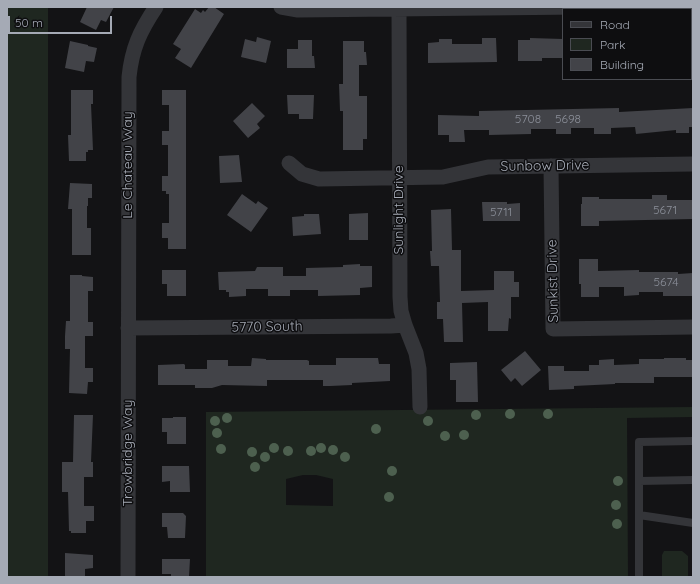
<!DOCTYPE html>
<style>
body{margin:0}
#map{position:relative;width:700px;height:584px;overflow:hidden;background:#131315;font-family:Quicksand,sans-serif}
canvas{display:block}
.frame{position:absolute;inset:0;border:8px solid #a5aab5;pointer-events:none}
.legend{position:absolute;left:562px;top:8px;width:130px;height:72px;box-sizing:border-box;background:#0e0e10;border:1px solid #4a4c52;margin:0;padding:5px 7px;list-style:none;font-size:12px;color:#a5aab5}
.legend li{display:flex;align-items:center;gap:8px;height:20px}
.legend b{width:20px;border:1px solid #4a4c52}
.scale{position:absolute;left:8px;top:16px;width:104px;height:18px;box-sizing:border-box;border:2px solid #a5aab5;border-top:0;padding-left:5px;font-size:12px;line-height:14px;white-space:nowrap;color:#a5aab5;-webkit-text-stroke:3px #0e0e10;paint-order:stroke}
</style>
<div id="map">
<canvas width="700" height="584"></canvas>
<div class="frame"></div>
<ul class="legend">
<li><b style="height:5px;background:#343539"></b>Road</li>
<li><b style="height:11px;background:#1f2720"></b>Park</li>
<li><b style="height:11px;background:#424348"></b>Building</li>
</ul>
<div class="scale">50 m</div>
</div>
<script>
const c = document.querySelector('canvas').getContext('2d');
c.lineJoin = 'round';
function paint(path, color) { c.fillStyle = color; c.fill(path, 'evenodd'); }
function trace(path, color, width, dash) { c.strokeStyle = color; c.lineWidth = width; c.lineCap = dash ? 'butt' : 'round'; c.setLineDash(dash || []); c.stroke(path); }
function write(font, color, halo, rows, align = 'center') {
  c.font = font + ' Quicksand,sans-serif'; c.lineWidth = 3; c.setLineDash([]); c.textBaseline = 'middle'; c.strokeStyle = halo; c.fillStyle = color; for (const [text, x, y, turn = 0] of rows) {
    c.save(); c.translate(x, y); c.rotate((+turn || 0) * Math.PI / 180); c.textAlign = isNaN(turn) ? turn : align; if (halo) c.strokeText(text, 0, 0); c.fillText(text, 0, 0); c.restore();
  }
}
paint(new Path2D(`
 M7,7H48V577H7Z
 M693,407V417L627,418L628,577H206V412ZM303,475H316L333,479V506L286,505V479Z
 M664,551H682L688,556V577H662V555Z`), '#1f2720');
paint(new Path2D(`
 M87,7H114L106,22L101,20L96,30L80,22Z
 M209,7H214L224,14L191,68L175,58L181,49L173,44L195,9L201,13L203,10L205,12Z
 M257,37L271,41L266,63L241,57L245,39L256,42Z
 M482,38H496L497,62L428,63V43L439,42V39H452V44H482Z
 M530,38L563,39V58H542V61H518V40H530Z
 M298,40H312V56H314L315,68H287V49H298Z
 M70,41L88,45V46L97,48L94,62L86,61L84,72L65,68Z
 M343,41H364V52H366L367,65H359V96H367V139H363V150H343V111H340L339,84H343Z
 M71,90H93V104H91L93,150H88V152H86V161H69L68,135H71Z
 M162,90H186V249H168V238H162V223H169V194H166V191H162V176H168V145H162V131H169V105H162Z
 M287,95H314L313,119H299V114H288Z
 M252,103L265,116L257,124L260,128L248,138L233,121Z
 M619,108V112L693,108V127H689V133H676V130L636,134L635,127L611,128V134H594V128H571V134H556V129H531V134L489,135V130H464L465,142H449V135H438V115L479,116V111Z
 M239,155L242,182L220,183L219,156Z
 M70,183L92,184V198H88V206H87V228H91V255H72V209H68Z
 M242,194L256,204L258,201L268,208L251,232L227,215Z
 M652,195H667V200H693V219L599,221V226H581V204H582V197H599V199H652Z
 M482,202H507V204L520,203V221H483Z
 M451,209L452,250H461V291L494,290V271H514V282H519V297H511V319L509,318L508,331H488V302L462,303L463,342H444L443,319H437V302H440L439,266H431L430,251H432L431,210Z
 M368,213V240H349V214Z
 M304,214H319L321,234L293,236L292,217L304,216Z
 M579,259H598V271L639,270V272H678V274L693,273V296H663V292H639V295L624,296V287H599V297H581V284H579Z
 M360,264V266H372V287L360,288V295L318,296V290H290V296H268V289H246V296L229,297V292H226V290H219L218,272L255,271L257,267H283V276H306V268L343,267V265Z
 M162,270H186V296H167V284H162Z
 M70,275H82V276L93,277V291H88V322H93V336H85V368H93V382H88L87,394L69,393L70,349H65V336L66,321H70Z
 M525,351L541,370L522,386L515,378L511,382L501,370Z
 M252,358L266,359V360H307L309,361V365H336V358H378L379,364H390V381L352,383V385L330,386H323V380H267V386L222,385L212,388H195V385H158V365L184,364L185,365V369H207V360H228V366H251Z
 M664,358H686V360H692V377H654V383H615V384L574,386V389L549,390L548,366H564V371H589V365H599V360L614,359V365L639,364V359H664Z
 M477,362L478,402H456V380H450V363Z
 M74,415H93L91,462H93V477H84V506H94V521H86V533H71V531H69L68,492H62V462H73Z
 M173,417H186V444H167V432H162V418H173Z
 M162,466H189L190,492H170V481L162,482Z
 M162,513H183L186,516L185,538H168L167,527H162Z
 M65,553L93,555V568L85,569V577H65Z
 M162,559H190L189,577H171V574H162Z`), '#424348');
trace(new Path2D(`
 M639,481L693,480
 M639,515L693,523
 M639,577V442L693,441`), '#343539', 8);
trace(new Path2D(`
 M281,7L298,10L581,7
 M399,9L400,297L401,311L405,325L416,353L419,369L420,407
 M289,163L302,174L319,179L443,177L488,167L693,164
 M551,166L553,329L693,327
 M128,328L391,326L405,325
 M128,577L129,77C132,48 140,31 156,7`), '#343539', 15);
c.fillStyle = '#4d604f';
for (const [x, y] of [
 [510,414],
 [548,414],
 [476,415],
 [227,418],
 [215,421],
 [428,421],
 [376,429],
 [217,433],
 [464,435],
 [445,436],
 [274,448],
 [321,448],
 [221,449],
 [333,450],
 [288,451],
 [311,451],
 [252,452],
 [265,457],
 [345,457],
 [255,467],
 [392,471],
 [618,481],
 [389,497],
 [616,505],
 [617,524]
]) { c.beginPath(); c.arc(x, y, 5, 0, 2 * Math.PI); c.fill(); }
write('12px', '#8c909a', null, [
 ["5708",528,119],
 ["5698",568,119],
 ["5671",665,210],
 ["5711",501,212],
 ["5674",666,282]
]);
write('14px', '#a5aab5', '#0e0e10', [
 ["Le Chateau Way",128,165,-90],
 ["Sunbow Drive",545,166,-1],
 ["Sunlight Drive",399,210,-90],
 ["Sunkist Drive",553,281,-91],
 ["5770 South",267,327,-1],
 ["Trowbridge Way",128,453,-90]
]);
</script>
